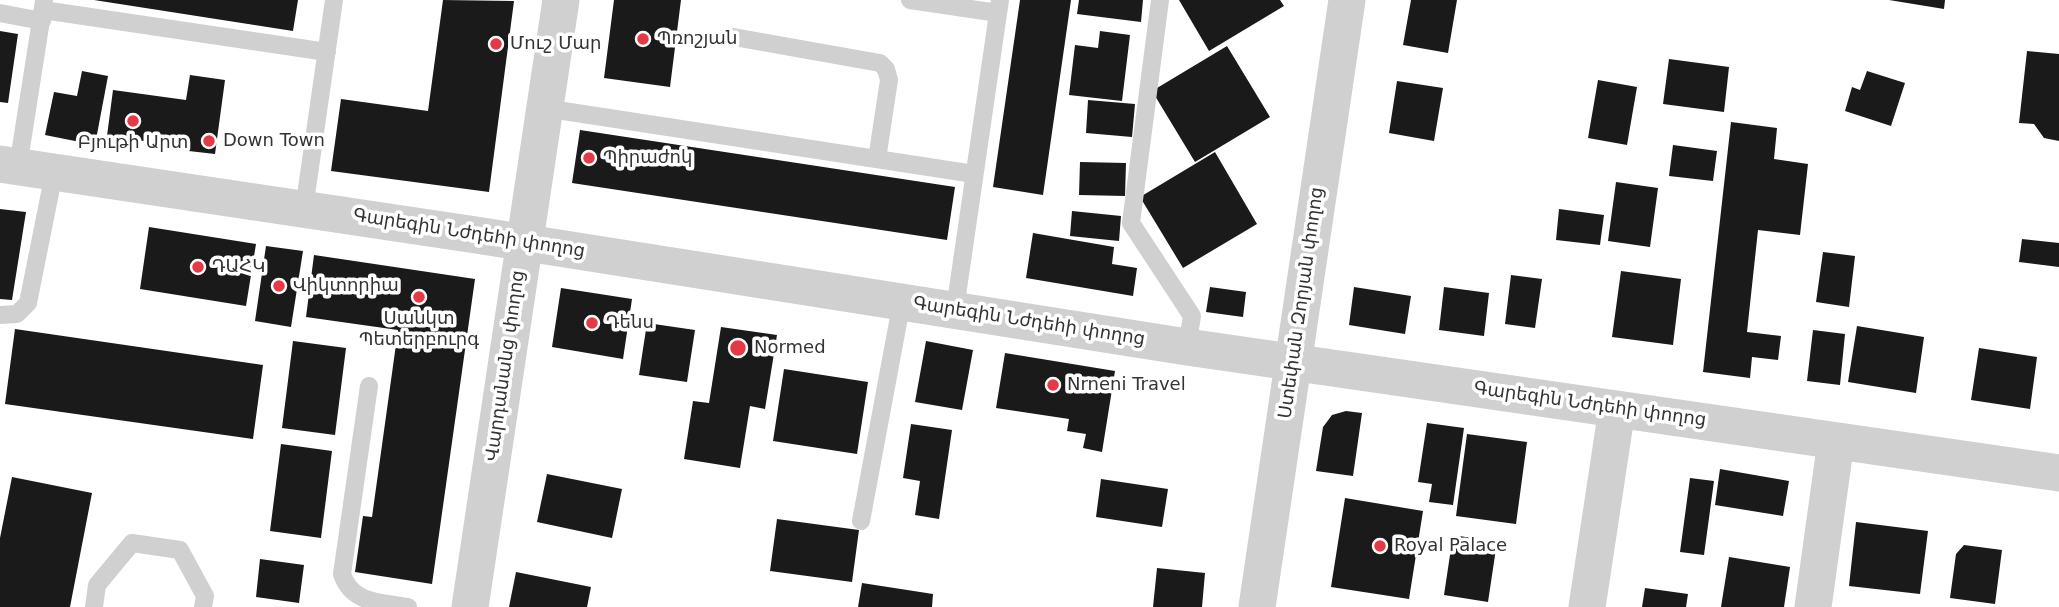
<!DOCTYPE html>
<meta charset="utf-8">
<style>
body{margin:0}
canvas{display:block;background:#fff}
</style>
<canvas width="2059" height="607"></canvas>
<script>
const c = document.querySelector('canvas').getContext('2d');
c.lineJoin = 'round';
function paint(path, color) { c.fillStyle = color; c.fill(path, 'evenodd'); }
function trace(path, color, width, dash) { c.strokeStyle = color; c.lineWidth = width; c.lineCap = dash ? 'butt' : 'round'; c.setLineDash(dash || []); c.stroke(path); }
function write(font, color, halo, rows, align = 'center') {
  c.font = font + ' "DejaVu Sans","Noto Sans Armenian",sans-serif'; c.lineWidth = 7; c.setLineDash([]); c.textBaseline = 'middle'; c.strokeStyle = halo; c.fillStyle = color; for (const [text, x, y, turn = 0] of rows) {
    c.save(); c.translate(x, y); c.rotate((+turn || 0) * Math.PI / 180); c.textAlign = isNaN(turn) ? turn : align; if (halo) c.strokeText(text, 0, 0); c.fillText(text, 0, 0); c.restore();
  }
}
paint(new Path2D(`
 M94,0H298L293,31Z
 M443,0L514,1L489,192L331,171L341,99L428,111Z
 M614,0H681L670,87L604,78Z
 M1020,0H1071L1043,195L993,187Z
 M1079,0H1143L1141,22L1077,14Z
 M1179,0H1280L1284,6L1209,51Z
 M1411,0H1457L1448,53L1403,45Z
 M1889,0H1945L1944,9Z
 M0,31L18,34L8,103L0,102Z
 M1100,31L1130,35L1122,101L1069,95L1075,45L1098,48Z
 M1227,46L1270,117L1195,162L1152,91Z
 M2027,51L2059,54V141L2044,138L2034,124L2019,123Z
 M1669,59L1729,67L1724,112L1663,104Z
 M82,71L108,76L95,145L45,135L54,92L77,96Z
 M1867,71L1905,83L1891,126L1845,111L1852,87L1860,90Z
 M190,75L225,80L215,154L180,150V146L107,136L113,90L186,100Z
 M1598,80L1637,87L1627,145L1588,138Z
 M1397,81L1443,88L1434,141L1389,133Z
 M1088,100L1135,104L1132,137L1086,133Z
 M1731,122L1777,128L1774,159L1808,164L1800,235L1758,230L1747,332L1781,336L1778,360L1752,357L1750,378L1703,372Z
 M580,130L955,187L947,240L572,183Z
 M1673,145L1717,151L1713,181L1669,176Z
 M1215,152L1257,224L1183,268L1140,197Z
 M1080,162L1126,163L1125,196L1079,195Z
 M1616,182L1658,188L1650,247L1608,241Z
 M0,209L26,212L12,300L0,299Z
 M1559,209L1604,215L1600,245L1556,240Z
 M1072,211L1121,216L1119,241L1070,236Z
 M149,227L256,244L246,306L140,289Z
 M1033,233L1114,247L1112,264L1137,268L1133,296L1026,278Z
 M2022,239L2059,243V267L2019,262Z
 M266,246L303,251L291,327L255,321Z
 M1823,252L1855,256L1849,307L1816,302Z
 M314,255L475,279L432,584L355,572L363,516L372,517L398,330L306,317Z
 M1621,271L1681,279L1673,345L1612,337Z
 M1511,275L1542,279L1535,328L1505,324Z
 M1210,287L1246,292L1243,317L1206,312Z
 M1354,287L1411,296L1405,334L1349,325Z
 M1444,287L1489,293L1484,336L1439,330Z
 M561,288L632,299L623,359L552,347Z
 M647,323L695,330L687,382L639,375Z
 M1857,326L1924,337L1916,393L1848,382Z
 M721,327L777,335L765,409L750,406L740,468L684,459L693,401L709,403Z
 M15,329L263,365L253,439L5,404Z
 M1813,330L1845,334L1840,385L1807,381Z
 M293,341L346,348L335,435L282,428Z
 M926,341L973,350L962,410L915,402Z
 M1979,348L2037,357L2030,409L1971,400Z
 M1005,353L1115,371L1102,452L1083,448L1086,434L1067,431L1069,419L996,408Z
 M784,369L868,382L857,454L773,441Z
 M1346,411L1362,413L1353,476L1316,471L1323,427L1332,415Z
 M1427,423L1464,428L1453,505L1429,502L1432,484L1418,482Z
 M911,424L952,430L939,519L915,515L920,481L903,478Z
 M1467,434L1527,442L1516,524L1456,516Z
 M281,444L332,451L321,538L270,531Z
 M1720,469L1789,481L1783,516L1715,505Z
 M547,474L622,489L612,538L537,522Z
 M12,477L92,493L70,607H0V538Z
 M1690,478L1714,481L1704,555L1680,552Z
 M1101,479L1168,489L1162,527L1096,517Z
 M1345,498L1423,511L1409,599L1331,587Z
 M777,519L859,530L852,582L770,571Z
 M1856,522L1928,531L1920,594L1849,586Z
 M1453,535L1497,542L1488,602L1444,595Z
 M1964,545L2002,550L1995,604L1950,598L1956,554Z
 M1729,557L1790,567L1784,607H1721Z
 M260,559L304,565L299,603L256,597Z
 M1157,568L1205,573L1202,607H1153Z
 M516,572L591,587L587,607H509Z
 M862,583L933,594L932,607H858Z
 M1645,588L1688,594L1686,607H1642Z`), '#1a1a1a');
trace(new Path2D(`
 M910,0L998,13
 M1160,0L1131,223L1192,316L1187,347
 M43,10L327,52
 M0,13L42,21
 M728,36L880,63L886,69L889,80L877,159
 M544,108L974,174
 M18,167L44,1
 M304,209L334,0
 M955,309L1000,0
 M0,315L17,314L28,303L54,173
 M369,386L342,574C352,604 380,602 408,607
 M861,521L902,301
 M94,607L97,585L132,543L180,550L205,596L203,607`), '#d0d0d0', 18);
trace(new Path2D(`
 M0,164L476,235L1187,347L2059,473
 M470,607L561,0
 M1257,607L1347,0
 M1587,607L1617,409
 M1813,607L1836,441`), '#d0d0d0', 37);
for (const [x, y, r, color] of [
 [643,39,7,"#e63946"],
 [496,44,7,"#e63946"],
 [133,121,7,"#e63946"],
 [209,141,7,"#e63946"],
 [589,158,7,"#e63946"],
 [198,267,7,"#e63946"],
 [279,286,7,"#e63946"],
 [419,297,7,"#e63946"],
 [592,323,7,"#e63946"],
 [738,348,9,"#e63946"],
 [1053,385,7,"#e63946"],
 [1380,546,7,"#e63946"]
]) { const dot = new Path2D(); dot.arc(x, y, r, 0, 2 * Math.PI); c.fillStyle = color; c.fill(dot); trace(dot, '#fff', 2.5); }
write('18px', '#333', '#fff', [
 ["Պռոշյան",657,39],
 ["Մուշ Մար",510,44],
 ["Down Town",223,141],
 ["Բյութի Արտ",133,143,"center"],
 ["Պիրաժոկ",603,158],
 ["ԴԱՀԿ",212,267],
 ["Վիկտորիա",293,286],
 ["Սանկտ",419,319,"center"],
 ["Պետերբուրգ",419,340,"center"],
 ["Դենս",606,323],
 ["Normed",754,348],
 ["Nrneni Travel",1067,385],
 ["Royal Palace",1394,546]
], 'left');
write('18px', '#333', '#fff', [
 ["Գարեգին Նժդեհի փողոց",469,234,9],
 ["Ստեփան Զորյան փողոց",1302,303,-82],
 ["Գարեգին Նժդեհի փողոց",1029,322,9],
 ["Վարդանանց փողոց",506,366,-82],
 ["Գարեգին Նժդեհի փողոց",1590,405,8]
]);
</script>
